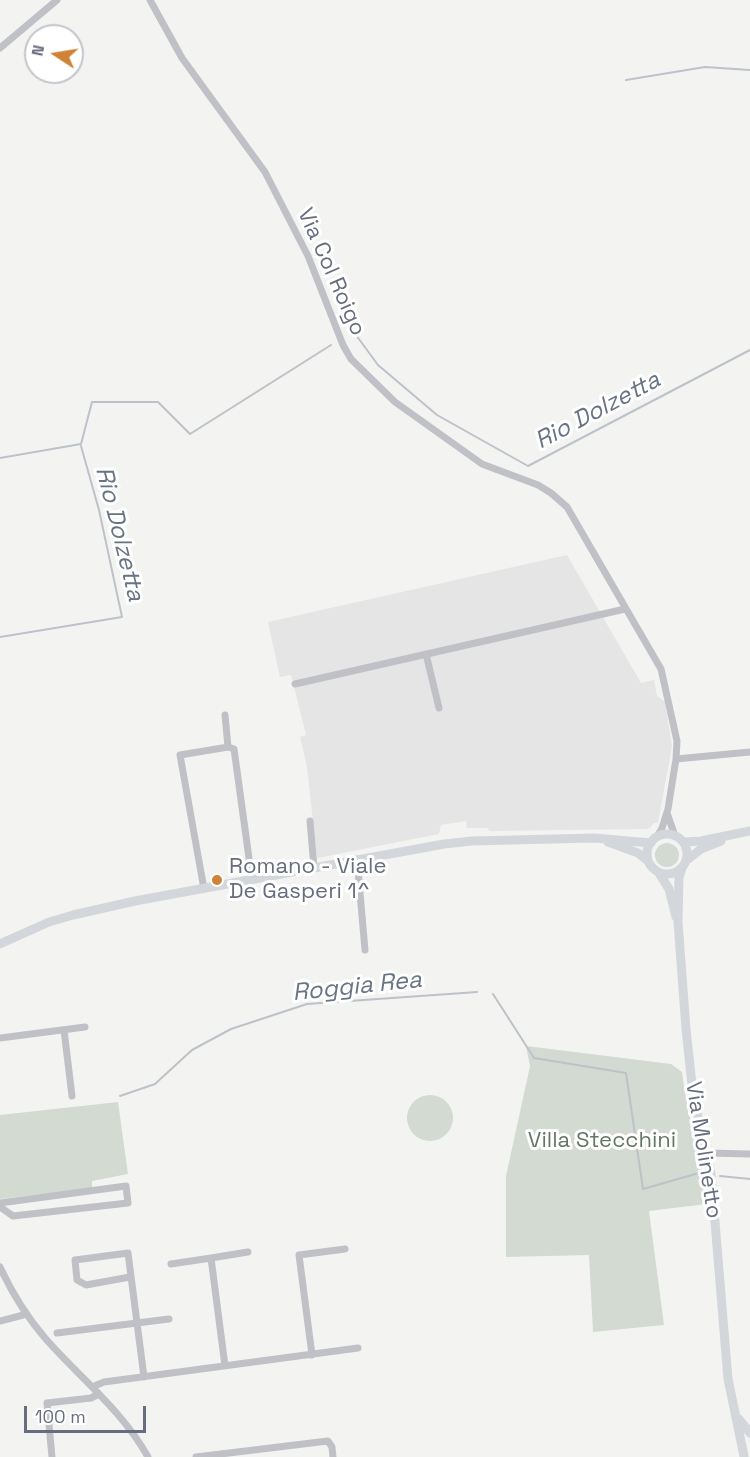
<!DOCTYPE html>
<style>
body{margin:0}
#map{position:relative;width:750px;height:1457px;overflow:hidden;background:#f3f4f1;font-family:"Space Grotesk",sans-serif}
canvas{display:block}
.north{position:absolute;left:24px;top:24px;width:60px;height:60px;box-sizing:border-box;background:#fff;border:2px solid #c2c5cc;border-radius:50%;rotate:282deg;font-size:16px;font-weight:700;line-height:24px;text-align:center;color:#666d7f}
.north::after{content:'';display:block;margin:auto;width:21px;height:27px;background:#d08235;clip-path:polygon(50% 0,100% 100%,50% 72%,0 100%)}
.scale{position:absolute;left:24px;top:1406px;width:122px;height:27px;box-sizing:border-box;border:3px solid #666d7f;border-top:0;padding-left:8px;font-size:18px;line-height:21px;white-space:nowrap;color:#666d7f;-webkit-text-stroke:4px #fff;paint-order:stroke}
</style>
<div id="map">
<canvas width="750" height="1457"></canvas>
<div class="north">N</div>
<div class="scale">100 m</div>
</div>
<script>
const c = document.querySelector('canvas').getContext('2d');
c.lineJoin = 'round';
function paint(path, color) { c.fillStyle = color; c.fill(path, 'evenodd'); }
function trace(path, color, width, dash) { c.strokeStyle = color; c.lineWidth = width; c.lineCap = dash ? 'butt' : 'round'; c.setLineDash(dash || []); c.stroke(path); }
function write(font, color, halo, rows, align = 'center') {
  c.font = font + ' "Space Grotesk",sans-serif'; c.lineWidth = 6; c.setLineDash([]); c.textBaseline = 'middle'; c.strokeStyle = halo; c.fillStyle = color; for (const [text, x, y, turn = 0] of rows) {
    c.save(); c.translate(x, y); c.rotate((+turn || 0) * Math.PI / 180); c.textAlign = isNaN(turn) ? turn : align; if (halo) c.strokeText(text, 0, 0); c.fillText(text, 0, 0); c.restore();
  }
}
paint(new Path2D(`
 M567,555L641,683L654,680L657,696L665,702L672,746L658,823H654L650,828L646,829L489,831L488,828H467L466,821L441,825L439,834L317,858L307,767L300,737L306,735L291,675L280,677L268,622Z`), '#e4e5e4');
paint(new Path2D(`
 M655 855a12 12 0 1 1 24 0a12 12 0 1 1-24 0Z
 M526,1046L671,1064L682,1072C687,1117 703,1159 707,1204L649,1211L664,1325L593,1332L589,1255L506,1257V1176L530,1066Z
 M407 1118a23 23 0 1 1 46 0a23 23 0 1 1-46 0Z
 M118,1102L128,1174L92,1181V1188L0,1199V1115Z`), '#d3dad2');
trace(new Path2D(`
 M626,80L705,67L750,70
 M356,335L378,365L437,415L528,466L750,350
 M0,458L81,444L92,402H158L190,434L331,345
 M0,637L122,617L99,510L81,446
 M493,994L534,1058L626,1073L643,1189L699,1173
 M120,1096L155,1084L192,1050L231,1029L307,1004L477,992
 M720,1176L750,1179`), '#bdc2c9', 2);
trace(new Path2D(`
 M150,0L182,58L265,172L308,256L343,345L351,359L395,402L482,464L538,485L551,493L567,507L661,669L677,741L676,759L668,809L662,828L657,837
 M0,48L57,0
 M426,654L439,708
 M295,684L625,609
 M225,715L228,747
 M676,759L750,752
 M667,813L675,836
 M310,821L314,867
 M357,859L365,950
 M204,889L180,755L228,747L234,749L252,880
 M64,1030L72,1096
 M0,1038L85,1027
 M706,1153L750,1154
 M0,1203L126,1186L128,1203L13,1216L0,1207
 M171,1264L211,1258
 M0,1267C12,1293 27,1317 45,1338C79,1377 122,1410 148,1457
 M130,1277L86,1285L77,1280L75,1260L128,1253L144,1377
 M0,1321L27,1314
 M57,1333L169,1319
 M312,1355L299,1255L345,1249
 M225,1366L211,1258L248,1252
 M92,1387L104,1382L358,1348
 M52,1457L47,1403L91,1398L99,1394
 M196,1457L328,1441L332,1447L333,1457`), '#c0c1c6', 7);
trace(new Path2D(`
 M647 854a20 20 0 1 1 40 0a20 20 0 1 1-40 0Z
 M608,842L638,853L648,861
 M683,842L701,841L750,831
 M687,860L701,849L721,841
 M682,868L679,877L678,922L686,1029L693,1094L711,1174L728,1379L744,1456
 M659,873L669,889L676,917
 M0,944L49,922L73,915L135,901L444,844L472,841L594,838L651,843
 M739,1419L750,1433`), '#d3d6db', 9);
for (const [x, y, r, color] of [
 [217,880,6,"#d08235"]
]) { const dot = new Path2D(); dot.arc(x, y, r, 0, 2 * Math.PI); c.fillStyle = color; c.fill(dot); trace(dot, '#fff', 2); }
write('22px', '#666d7f', '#fff', [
 ["Via Col Roigo",331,272,66],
 ["Via Molinetto",703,1150,81]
]);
write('22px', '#666d7f', '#fff', [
 ["Romano - Viale",229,867],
 ["De Gasperi 1^",229,892]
], 'left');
write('22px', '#647765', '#fff', [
 ["Villa Stecchini",602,1141]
]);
write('italic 24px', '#677483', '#fff', [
 ["Rio Dolzetta",598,411,-28],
 ["Rio Dolzetta",119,534,76],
 ["Roggia Rea",357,987,-6]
]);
</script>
